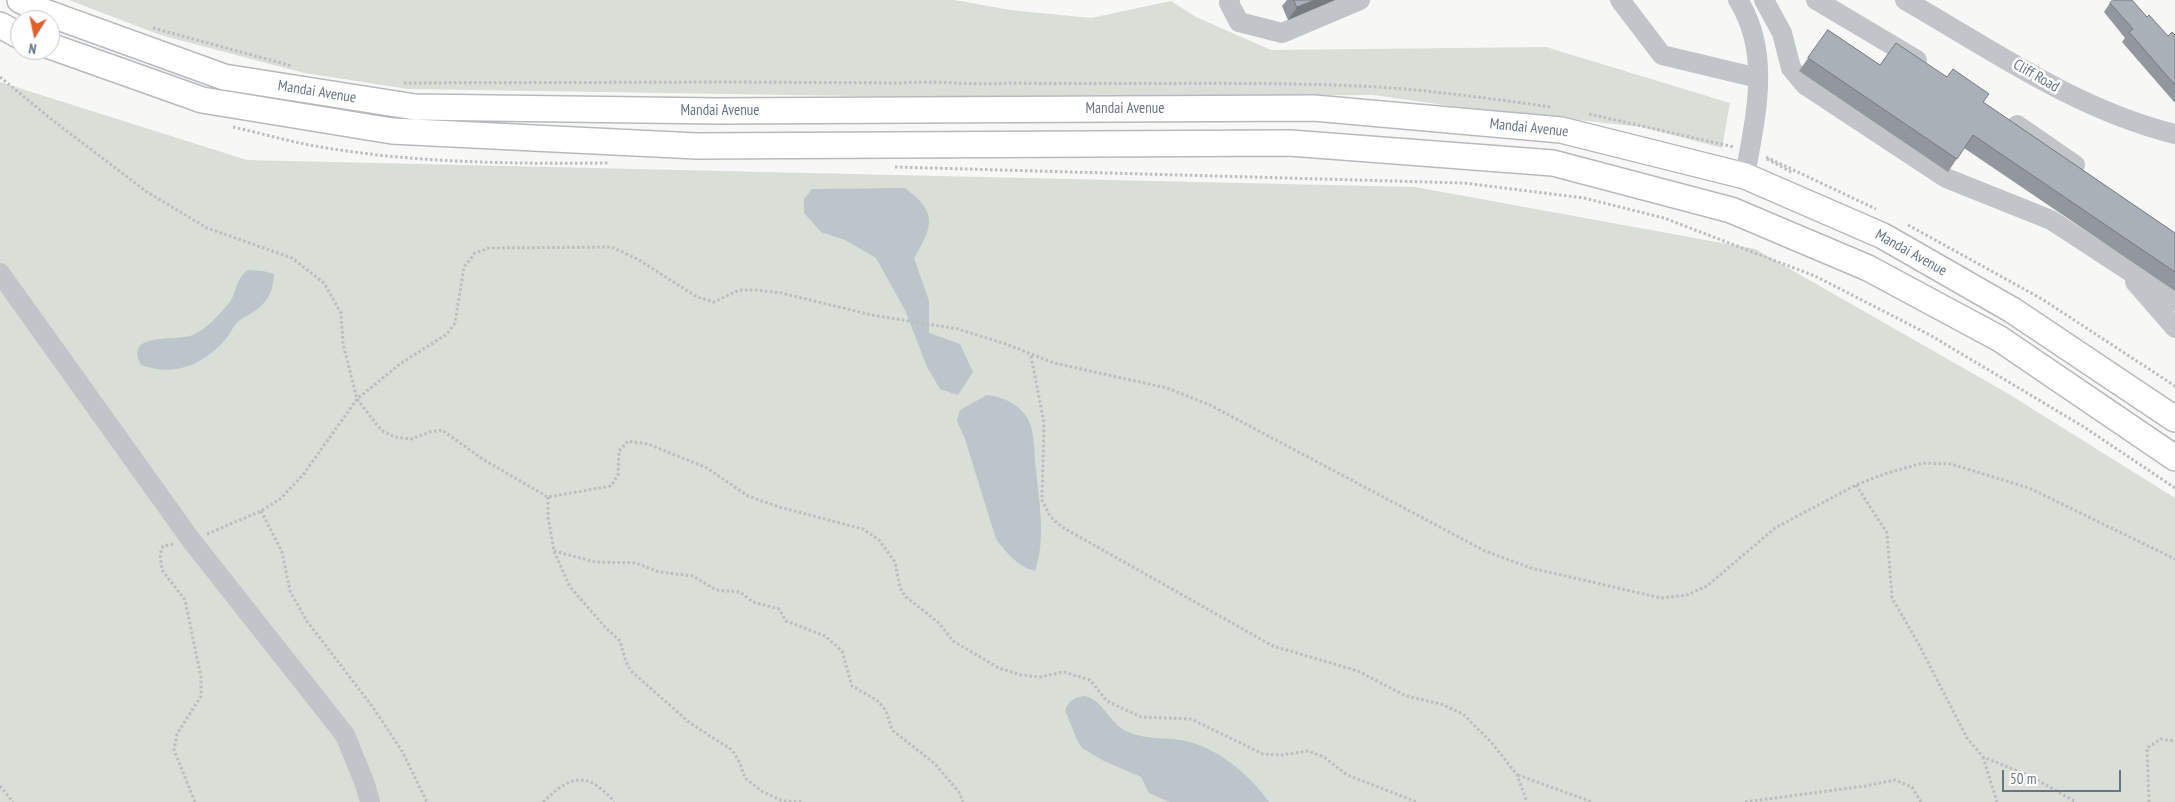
<!DOCTYPE html>
<style>
body{margin:0}
#map{position:relative;width:2175px;height:802px;overflow:hidden;background:#f7f8f5;font-family:"PT Sans Narrow",sans-serif}
canvas{display:block}
.north{position:absolute;left:10px;top:10px;width:50px;height:50px;box-sizing:border-box;background:#fff;border:1px solid #c2c8ce;border-radius:50%;rotate:190deg;font-size:14px;font-weight:700;line-height:20px;text-align:center;color:#677685}
.north::after{content:'';display:block;margin:auto;width:18px;height:22px;background:#df5f2d;clip-path:polygon(50% 0,100% 100%,50% 72%,0 100%)}
.scale{position:absolute;left:2002px;top:770px;width:119px;height:22px;box-sizing:border-box;border:2px solid #677685;border-top:0;padding-left:6px;font-size:15px;line-height:18px;white-space:nowrap;color:#677685;-webkit-text-stroke:4px #fff;paint-order:stroke}
</style>
<div id="map">
<canvas width="2175" height="802"></canvas>
<div class="north">N</div>
<div class="scale">50 m</div>
</div>
<script>
const c = document.querySelector('canvas').getContext('2d');
c.lineJoin = 'round';
function paint(path, color) { c.fillStyle = color; c.fill(path, 'evenodd'); }
function trace(path, color, width, dash) { c.strokeStyle = color; c.lineWidth = width; c.lineCap = dash ? 'butt' : 'round'; c.setLineDash(dash || []); c.stroke(path); }
function write(font, color, halo, rows, align = 'center') {
  c.font = font + ' "PT Sans Narrow",sans-serif'; c.lineWidth = 5; c.setLineDash([]); c.textBaseline = 'middle'; c.strokeStyle = halo; c.fillStyle = color; for (const [text, x, y, turn = 0] of rows) {
    c.save(); c.translate(x, y); c.rotate((+turn || 0) * Math.PI / 180); c.textAlign = isNaN(turn) ? turn : align; if (halo) c.strokeText(text, 0, 0); c.fillText(text, 0, 0); c.restore();
  }
}
paint(new Path2D(`
 M69,0H955L1010,10L1091,18L1171,1L1196,17L1271,50L1546,47L1730,103L1722,148L1642,127L1451,106L1373,95L922,97L408,89L304,73L160,35Z
 M0,82L247,160L1415,187L1755,249L2007,393L2175,498V802H0Z`), '#d9ded6');
paint(new Path2D(`
 M905,188C937,212 934,225 914,258L929,301V333L960,344L973,372L958,395L940,389L927,367L905,310L876,258L845,240L821,232L804,213V199L812,189Z
 M248,270L263,271L274,274C273,293 267,304 250,314C247,316 243,318 240,320C233,325 230,335 224,341C202,365 174,377 141,365C123,330 179,343 195,334C207,328 220,314 229,303C237,293 235,279 248,270Z
 M987,395C1004,397 1019,404 1028,419C1034,430 1034,449 1035,461C1038,496 1047,537 1035,571C1018,567 1006,552 996,539L965,439L957,421L960,410Z
 M1085,696C1102,700 1108,719 1121,728C1138,740 1161,737 1181,740C1216,746 1249,774 1269,802H1169L1149,793L1141,777L1104,761L1082,748L1077,740L1065,710C1069,700 1075,697 1085,696Z`), '#bbc5ca');
const major = new Path2D(`
 M20,0L39,10L224,77L415,107L717,111L1314,108L1561,130L1745,176L1883,236L2012,310L2175,419
 M0,25L20,36
 M50,46L202,100L392,131L696,146L1290,143L1553,163L1731,210L1868,268L2000,339L2175,458`);
trace(major, '#b6babe', 28);
trace(new Path2D(`
 M153,28L292,66
 M0,77L51,119L147,192L207,228L292,258L324,283L341,313L343,344L357,399L381,430L395,437L411,439L430,432L442,430L484,460L548,497L611,486L618,475L619,451L628,441L648,444L707,468L748,496L779,507L863,529L879,540L895,562L900,588L906,597L939,623L953,641L999,668L1021,675L1040,677L1064,672L1090,680L1107,701L1141,717L1191,719L1263,754L1281,755L1308,751L1324,757L1347,775L1417,802
 M404,83L729,82L901,83C938,80 974,86 1010,83C1126,85 1243,81 1359,86C1423,89 1487,98 1551,107
 M1589,114L1734,147
 M233,127C260,133 287,141 315,146C411,163 511,164 609,163
 M1766,157L1876,209
 M1767,159L1793,173
 M895,167L1464,183L1584,198L1664,218L1815,276L1930,335L2084,427L2175,488
 M1908,225L2042,299L2175,386
 M1031,356L1044,423L1042,500L1050,516L1062,527L1273,646L1358,671L1406,696L1441,704L1463,714L1492,743L1517,775L1527,802
 M1856,485L1887,533L1892,598L1917,641L1967,738L1983,757L2030,776L2076,802
 M548,497V517L554,551L570,587L606,628L620,641L626,662L631,671L690,723L732,750L740,763L745,778L763,792L783,801L803,802
 M261,511L282,552L290,591L306,620L372,706L402,751L427,802
 M207,534L261,511L280,499L303,475L357,399L400,364L447,334L455,323L464,267L475,253L489,248L612,247L639,260L697,297L714,302L739,290H755L781,293L872,315L958,329L1006,344L1054,363L1167,388L1210,405L1485,551L1531,568L1661,598L1687,595L1707,586L1775,528L1856,485L1887,473L1923,463L1951,464L2029,488L2175,559
 M173,544L163,546L160,554L162,570L185,600L201,677V696L177,734L174,750L195,802
 M554,551L595,562L636,563L659,572L693,576L716,590L740,592L753,602L779,609L786,621L825,636L842,651L852,686L878,701L886,711L892,730L934,763L959,792L963,802
 M1983,757L1997,802
 M1518,775L1592,802
 M0,786L13,802
 M543,802C560,786 578,770 600,788C605,792 610,796 614,802
 M1745,802L1865,786L1895,780L1912,787L1921,802
 M2149,802L2147,748L2161,739L2175,741`), '#bbbdc0', 3, [2.5, 2.5]);
trace(new Path2D(`
 M1230,0L1229,3L1239,22L1282,33L1360,0
 M1620,0L1662,55L1758,78
 M1738,0C1772,54 1755,118 1745,176
 M1764,0L1782,33L1791,68L1805,85L1946,178L2051,220L2175,301
 M1816,0L1917,60
 M1905,0C1992,50 2077,110 2175,134
 M2017,125L2075,165
 M0,273L191,540L345,735L365,784L370,802
 M2135,282L2175,328`), '#c1c4c8', 20);
trace(major, '#fff', 25);
paint(new Path2D(`
 M1287,0H1335L1288,20L1282,6Z
 M2110,3L2147,17L2168,36L2175,35V103L2122,42L2125,38L2104,12Z
 M1828,30L1880,65L1983,102L2175,233V291L1964,148L1948,172L1799,71Z`), '#91979d');
paint(new Path2D(`
 M1315,0H1335L1288,20L1297,7Z`), '#767b80');
const building = new Path2D(`
 M1294,0H1315L1297,7Z
 M2113,0H2132L2147,17L2149,15L2168,36L2172,32L2175,35V85L2129,32L2133,29L2110,3Z
 M1828,30L1880,65L1896,43L1947,77L1953,69L1989,94L1983,102L2175,233V272L1973,135L1957,159L1808,58Z`);
paint(building, '#a9b0b7');
trace(building, '#767b80', 1);
write('15px', '#677685', '#fff', [
 ["Cliff Road",2036,76,30],
 ["Mandai Avenue",317,92,9],
 ["Mandai Avenue",1125,109],
 ["Mandai Avenue",720,111],
 ["Mandai Avenue",1529,128,6],
 ["Mandai Avenue",1911,253,29]
]);
</script>
